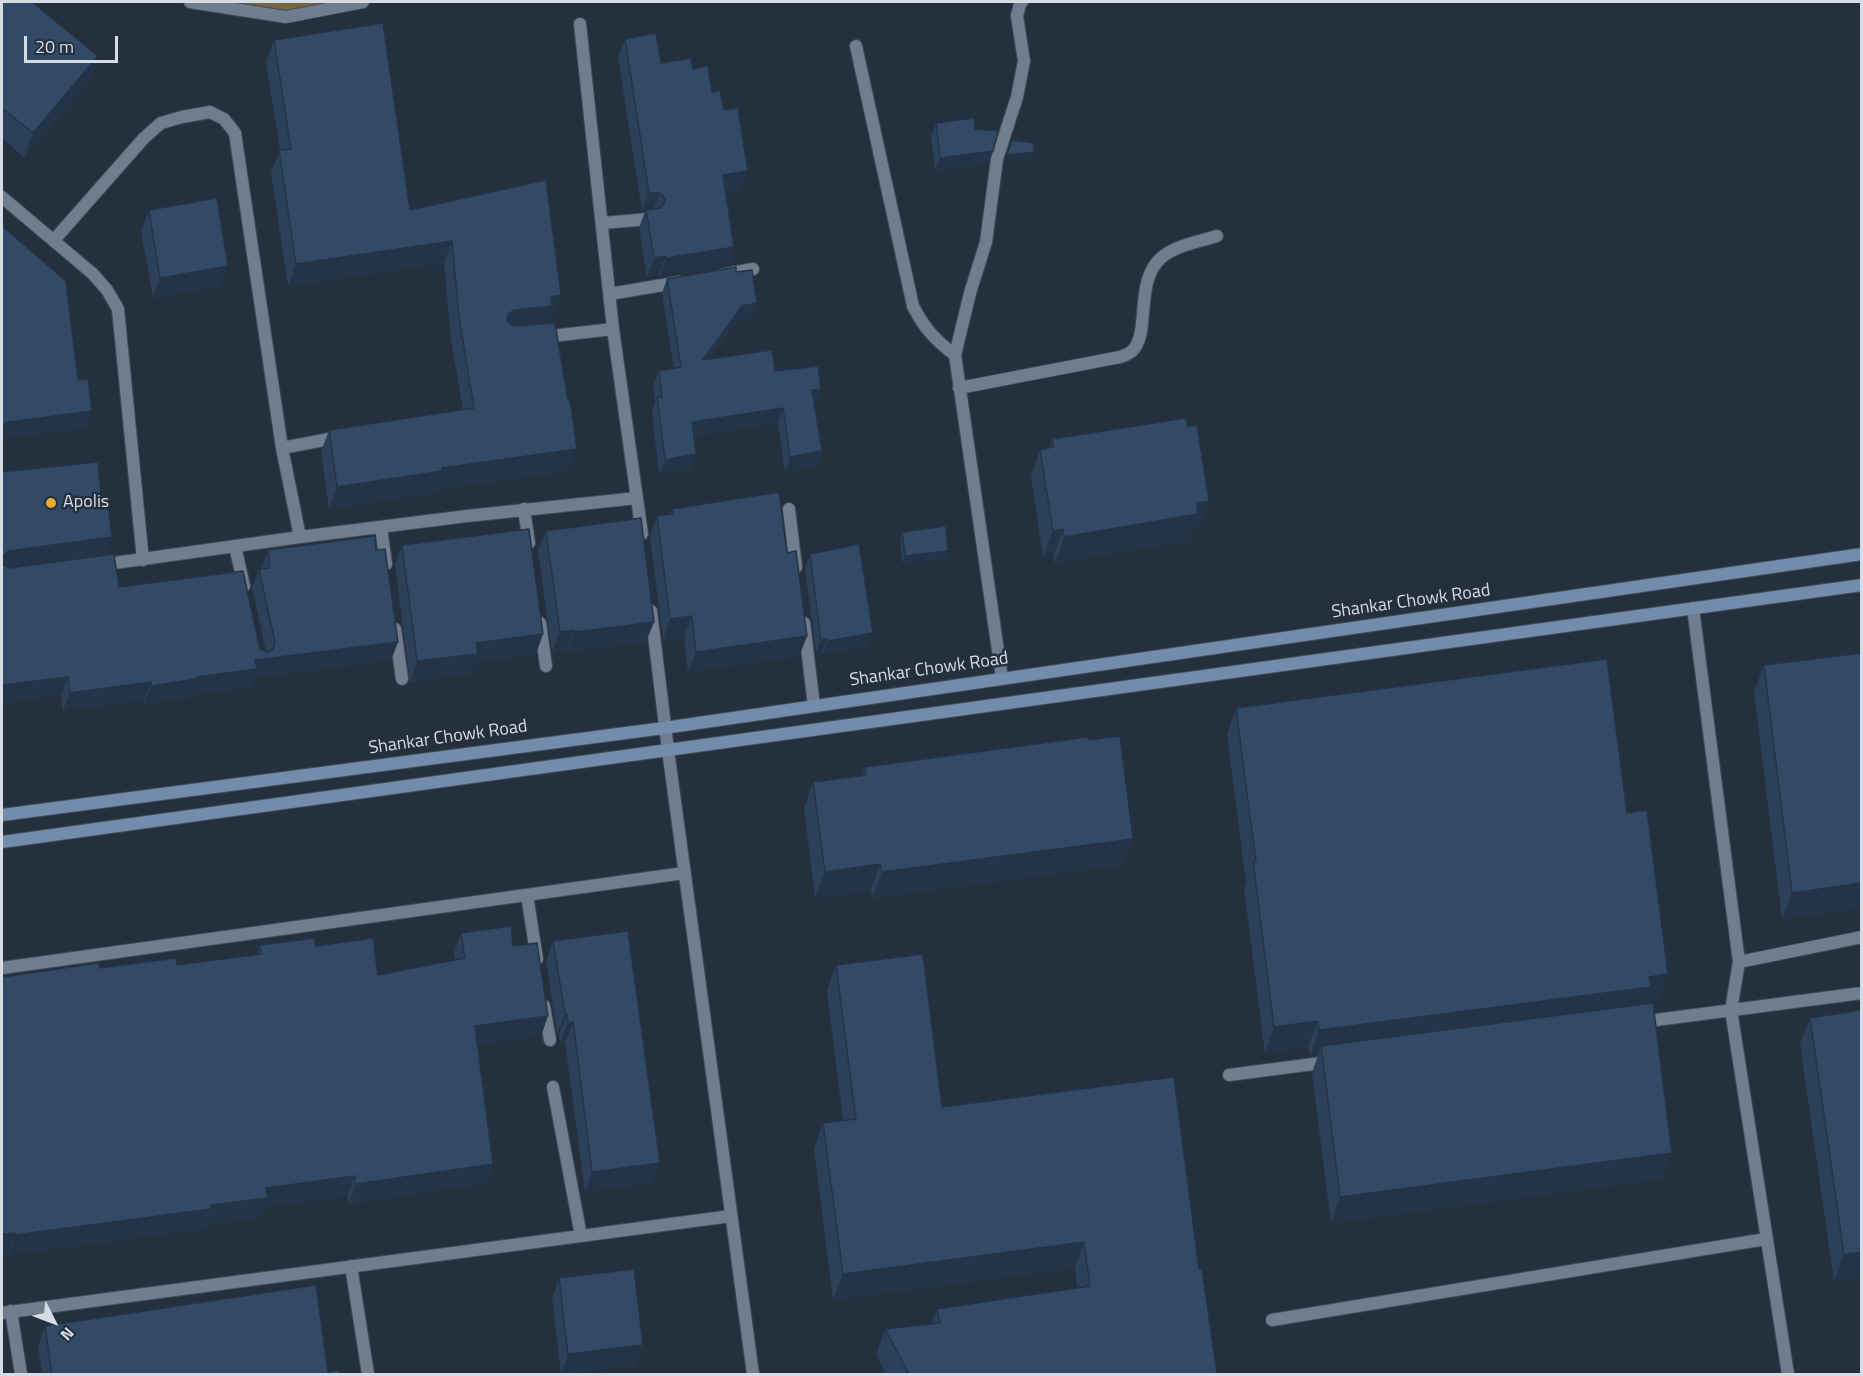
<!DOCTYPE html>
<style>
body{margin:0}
#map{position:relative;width:1863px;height:1376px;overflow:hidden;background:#25303e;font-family:"Titillium Web",sans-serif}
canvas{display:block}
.frame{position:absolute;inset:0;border:3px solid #d5dce6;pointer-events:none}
.north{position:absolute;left:24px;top:1292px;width:60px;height:60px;-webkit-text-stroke:4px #25303e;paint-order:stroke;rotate:132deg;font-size:16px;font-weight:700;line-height:24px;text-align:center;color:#d5dce6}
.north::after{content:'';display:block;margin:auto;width:21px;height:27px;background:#d5dce6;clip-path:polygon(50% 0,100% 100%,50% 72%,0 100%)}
.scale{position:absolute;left:24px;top:36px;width:94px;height:27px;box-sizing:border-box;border:3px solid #d5dce6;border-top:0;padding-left:8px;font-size:18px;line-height:21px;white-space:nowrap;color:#d5dce6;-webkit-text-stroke:4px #25303e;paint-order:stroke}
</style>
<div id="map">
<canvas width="1863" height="1376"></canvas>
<div class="frame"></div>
<div class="north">N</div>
<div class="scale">20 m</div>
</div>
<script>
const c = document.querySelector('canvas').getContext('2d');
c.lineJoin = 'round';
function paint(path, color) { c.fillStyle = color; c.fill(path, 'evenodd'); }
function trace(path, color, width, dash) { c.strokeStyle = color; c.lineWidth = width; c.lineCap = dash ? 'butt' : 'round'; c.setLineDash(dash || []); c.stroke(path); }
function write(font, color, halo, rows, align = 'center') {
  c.font = font + ' "Titillium Web",sans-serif'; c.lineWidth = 5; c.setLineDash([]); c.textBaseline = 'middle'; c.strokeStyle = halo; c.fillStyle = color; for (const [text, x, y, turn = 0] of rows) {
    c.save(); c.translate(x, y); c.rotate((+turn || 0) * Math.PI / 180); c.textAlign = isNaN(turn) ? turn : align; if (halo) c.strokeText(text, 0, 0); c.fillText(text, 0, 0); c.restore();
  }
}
paint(new Path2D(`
 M190,2H363L286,17Z`), '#776440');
const service = new Path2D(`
 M190,2L286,17L363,2
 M856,46L913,306C924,328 935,340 955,355
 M959,388L1120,357C1123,356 1129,354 1132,351C1151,334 1134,282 1161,258C1176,245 1198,242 1217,236
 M789,509L796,567
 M1693,608L1739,962L1731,1010L1788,1374
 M804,623L814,706
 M1002,678L955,355L970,293L986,242L997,159L1017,97L1024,61L1017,16L1020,4L1022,2
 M668,750L753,1374
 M527,895L537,959
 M1739,962L1862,937
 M2,968L684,873
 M544,1006L550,1040
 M1641,1022L1862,993
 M1229,1075L1329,1062
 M553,1087L581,1236
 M351,1266L368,1374
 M11,1311L21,1374
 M2,1313L731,1216
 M1272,1320L1766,1239`);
const minor = new Path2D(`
 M580,24L613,329L642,534
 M2,197L93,274L107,290L118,309L143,560
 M602,223L650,219
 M54,240L144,138L161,123L182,117L210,112L224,119L235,133L282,448L300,537
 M721,275L753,269
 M610,294L680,282
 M543,337L613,329
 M282,448L340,437
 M524,509L529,543
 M381,527L386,564
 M235,546L244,586
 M100,565L300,537L467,516L637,498
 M651,611L668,750
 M540,623L546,666
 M395,629L402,679`);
const secondary = new Path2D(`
 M2,815L664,728L1862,554
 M2,842L1862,585`);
trace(service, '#414b57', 14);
trace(minor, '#414b57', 14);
trace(secondary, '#414b57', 14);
trace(service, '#707d8e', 12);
trace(minor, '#707d8e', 12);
trace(secondary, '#748cac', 12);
paint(new Path2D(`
 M2,2L98,56L89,80L24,157L2,138Z
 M625,39L661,63L693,69L712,92L724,110L741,190L725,192L734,247L728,265L660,277L659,274L647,277L639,228L645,211H642L618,57Z
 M274,40L410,210L553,316L548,317L546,324L569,471L435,490L434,493L329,509L321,452L329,430L463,410L451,339L444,263L288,286L271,172L280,150L266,62Z
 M936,123L975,129L988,164L935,171L931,137Z
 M149,210L221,286L153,298L141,231Z
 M736,272L757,303L752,318L737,320L709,359L775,371L821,389L816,404H814L822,451L817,466L785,472L778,423L693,436L691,469L659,474L652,412L655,402L653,385L659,371L674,369L662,293L667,279Z
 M1188,427L1209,501L1199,527L1193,528L1189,541L1055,563L1053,556L1043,557L1031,476L1040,450L1049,448L1052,439Z
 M2,472L106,555L119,587L259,645L261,650L266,651L252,588L259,569H261L268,550H376L398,642L391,660L253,678L250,687L190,695L189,698L144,704V700L63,711L61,695L2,703Z
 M672,509L787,553L807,636L799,656L688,672L684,637L663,640L650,536L657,516L670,515Z
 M546,531L646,642L567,652V650L552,652L538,551Z
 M902,532L948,551L946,558L902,563L900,539Z
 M402,545L536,654L474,663L470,674L410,682L395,565Z
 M810,554L868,647L823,654L822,652L816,653L805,568Z
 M1862,653V908L1782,919L1754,692L1764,665Z
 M1236,708L1627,813L1658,1000L1645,1002L1644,1005L1672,1153L1662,1179L1331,1223L1312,1073L1318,1055L1310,1056L1308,1047L1265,1053L1244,888L1246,883L1227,734Z
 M1089,740L1123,865L872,898L871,891L815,898L804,808L813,782L862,776L865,767Z
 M461,933L513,946L541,1036L478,1044L493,1164L486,1183L349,1204L347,1196L264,1207L260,1218L205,1225L204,1229L8,1255V1253H2V977L100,968L177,965L257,954L260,945L316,946L378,975L455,960L454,953Z
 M553,941L652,1183L585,1192L565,1042L560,1043L559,1034H557L546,961Z
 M836,965L942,1107L1199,1269L1217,1374H886L876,1355L885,1329L932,1323L937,1309L1077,1288L1075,1268L833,1300L814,1149L823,1123L843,1120L827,991Z
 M1862,1010V1277L1834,1281L1800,1044L1810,1018Z
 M559,1278L635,1365L561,1374L552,1298Z
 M45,1326L328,1372L340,1374H42L38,1346Z`), '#2c4059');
paint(new Path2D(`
 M98,56L89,80L24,157L33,133Z
 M993,151L988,164L935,171L940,158Z
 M1034,152L1031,159L1005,162L1007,155Z
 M748,171L741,190L716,194L723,175Z
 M649,193H660L653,211H642Z
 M452,241L444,263L288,286L296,264Z
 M734,247L728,265L660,277L666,258Z
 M666,256L659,274L647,277L654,258Z
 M228,266L221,286L153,298L160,278Z
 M561,295L553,316L548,317L544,328L506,332L508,314L514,310L551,297Z
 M757,303L752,318L737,320L698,374L703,360L742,306Z
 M821,389L816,404L807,405L812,390Z
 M783,408L778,423L686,437L692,422Z
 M92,411L86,428L2,439V423Z
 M577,449L569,471L435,490L434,493L329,509L337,487L442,468Z
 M822,451L817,466L785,472L790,457Z
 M696,454L691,469L659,474L665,460Z
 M1209,501L1199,527L1193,528L1189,541L1055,563L1064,537L1197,503Z
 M1063,529L1053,556L1043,557L1053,531Z
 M112,537L106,556L2,570V557L8,551Z
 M948,551L946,558L902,563L905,556Z
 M692,616L684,637L663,640L670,619Z
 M654,622L646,642L567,652L575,632Z
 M574,630L567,650L552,652L560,632Z
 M873,633L868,647L823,654L828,641Z
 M543,634L536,654L474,663L470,674L410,682L417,661L476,643Z
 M807,636L799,656L688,672L696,652Z
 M827,639L822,652L816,653L821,640Z
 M398,642L391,660L253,678L250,687L190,695L189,698L144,704L151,686L196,677L255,660Z
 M68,677L61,695L2,703V685Z
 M151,682L144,700L63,711L70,693Z
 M1133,839L1123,865L872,898L882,872Z
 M880,864L871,891L815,898L825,872Z
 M1862,883V908L1782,919L1792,893Z
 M1668,974L1658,1000L1645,1002L1641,1013L1321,1046L1318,1055L1310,1056L1319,1030Z
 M565,1014H567L559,1034H557Z
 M548,1016L541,1036L468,1046L475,1026Z
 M1318,1021L1308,1047L1265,1053L1274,1027Z
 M573,1022L565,1042L560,1043L568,1023Z
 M1672,1153L1662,1179L1331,1223L1340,1197Z
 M660,1163L652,1183L585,1192L592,1172Z
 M493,1164L486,1183L349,1204L356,1184Z
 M355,1176L347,1196L264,1207L260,1218L205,1225L204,1229L8,1255L15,1235L211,1205L266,1188Z
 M15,1233L8,1253H2V1234Z
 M1084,1242L1075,1268L833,1300L843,1274Z
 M1862,1252V1277L1834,1281L1844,1254Z
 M643,1345L635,1365L561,1374L568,1354Z`), '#243448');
const building = new Path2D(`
 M2,2H32L98,56L33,133L2,108Z
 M383,23L410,210L546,180L561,295L551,297L552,306L514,310L508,314L507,320L511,325L515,326L555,323L568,400H570L577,449L442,468V471L337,487L329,430L474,408L459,317L452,241L296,264L279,150L291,149L274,40Z
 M656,33L661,63L691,58L693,69L708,66L712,92L720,90L724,110L738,108L748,171L723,175L734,247L666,258V256L654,258L646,210L661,208L664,203L665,199L660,193H649L625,39Z
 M974,118L975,129L998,131L993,151L940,158L936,123Z
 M1012,140L1034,143V152L1007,155Z
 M217,198L228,266L160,278L149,210Z
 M2,226L66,281L78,380L88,379L92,411L2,423Z
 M736,267V272L752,270L757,303L742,306L703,360L772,350L775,371L818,366L821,389L812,390L822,451L790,457L783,408L692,422L696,454L665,460L657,397H662L659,371L681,367L667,279Z
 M1186,418L1188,427L1197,425L1209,501L1197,503L1198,514L1064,537L1063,529L1053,531L1040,450L1053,447L1052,439Z
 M98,462L102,506L108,505L112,537L8,551L2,557V472Z
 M779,492L787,553L796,551L807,636L696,652L692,616L670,619L657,516L673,514L672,509Z
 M641,518L654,622L575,632L574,630L560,632L546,531Z
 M946,526L948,551L905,556L902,532Z
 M529,529L543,634L476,643L478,654L417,661L402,545Z
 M375,536L376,550L385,549L398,642L255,660L257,669L196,677V679L151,686V682L70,693L68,677L2,685V560L3,565L10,568L114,554L119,587L243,571L259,645L261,650L268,652L273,649L275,642L259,569L270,568L268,550Z
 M859,544L873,633L828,641L827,639L821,640L810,554Z
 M1862,653V883L1792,893L1764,665Z
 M1607,659L1627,813L1647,810L1668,974L1649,977L1651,987L1319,1030L1318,1021L1274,1027L1253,862H1256L1236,708Z
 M1120,736L1133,839L882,872L880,864L825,872L813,782L866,775L865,767L1088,737L1089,740Z
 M511,926L513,946L537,943L548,1016L475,1026L493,1164L356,1184L355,1176L266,1188L268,1198L211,1205V1209L15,1235V1233L2,1234V977L99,963L100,968L176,958L177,965L261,954L260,945L315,938L316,946L373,938L378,975L465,958L461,933Z
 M628,931L660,1163L592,1172L573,1022L568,1023L567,1014H565L553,941Z
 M923,954L942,1107L1174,1077L1199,1269H1202L1217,1374H909L885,1329L940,1323L937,1309L1090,1286L1084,1242L843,1274L823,1123L856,1119L836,965Z
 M1653,1003L1672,1153L1340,1197L1321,1046Z
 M1862,1010V1252L1844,1254L1810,1018Z
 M634,1269L643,1345L568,1354L559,1278Z
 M316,1285L328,1372L339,1370L340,1374H52L45,1326Z`);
paint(building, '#334a67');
trace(building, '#243448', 1.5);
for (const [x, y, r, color] of [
 [51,503,6,"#e5ad35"]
]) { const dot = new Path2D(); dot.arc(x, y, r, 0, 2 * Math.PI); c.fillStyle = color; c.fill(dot); trace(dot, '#25303e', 2); }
write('18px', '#d5dce6', '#25303e', [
 ["Apolis",63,503]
], 'left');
write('18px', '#d5dce6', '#25303e', [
 ["Shankar Chowk Road",1411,602,-8],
 ["Shankar Chowk Road",929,670,-8],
 ["Shankar Chowk Road",448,738,-8]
]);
</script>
